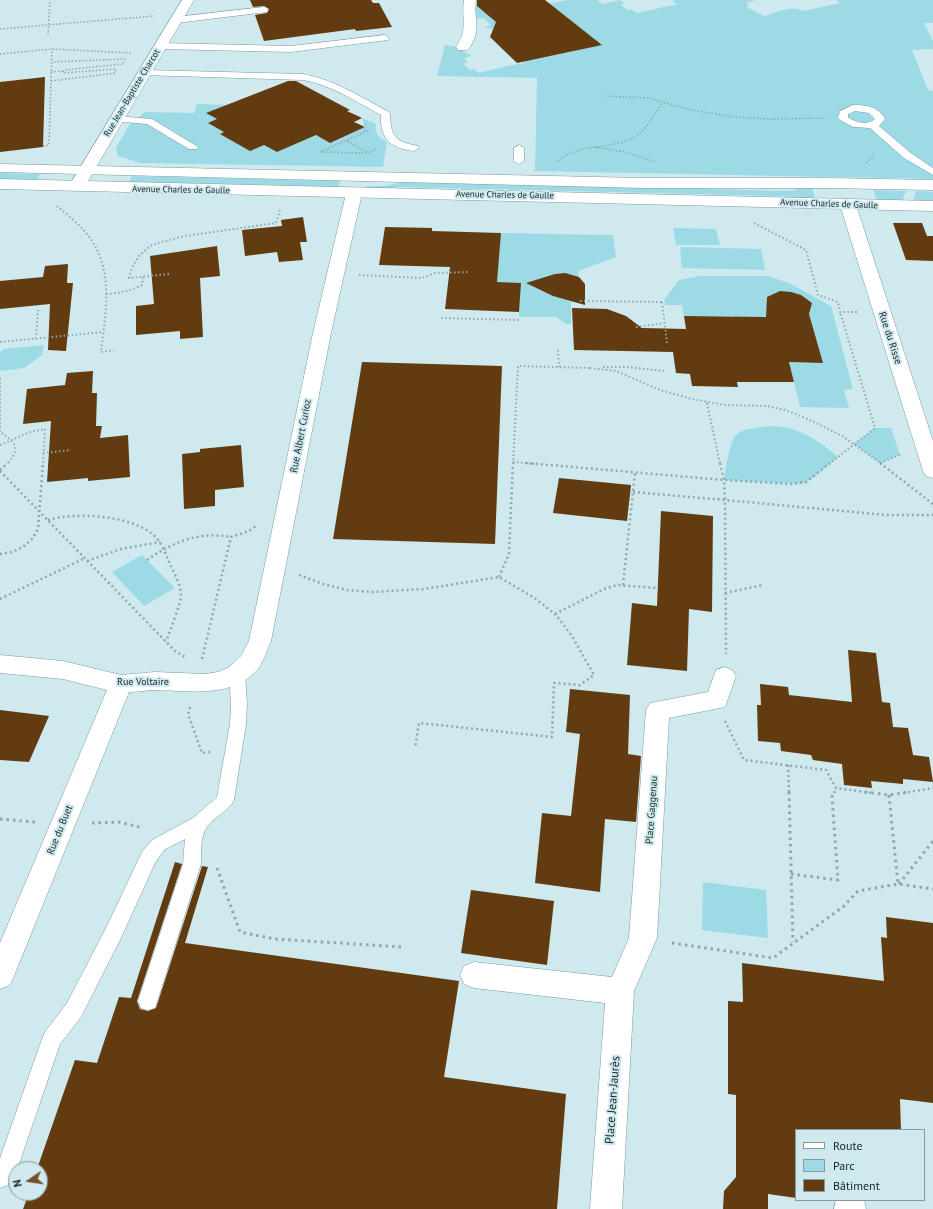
<!DOCTYPE html>
<meta charset="utf-8">
<style>
body{margin:0}
#map{position:relative;width:933px;height:1209px;overflow:hidden;background:#ceeaef;font-family:"PT Sans",sans-serif}
canvas{display:block}
.legend{position:absolute;left:795px;top:1129px;width:130px;height:72px;box-sizing:border-box;background:#ceeaef;border:1px solid #869b9f;margin:0;padding:5px 7px;list-style:none;font-size:12px;color:#192426}
.legend li{display:flex;align-items:center;gap:8px;height:20px}
.legend b{width:20px;border:1px solid #869b9f}
.north{position:absolute;left:8px;top:1161px;width:40px;height:40px;box-sizing:border-box;background:#ceeaef;border:1px solid #869b9f;border-radius:50%;rotate:257deg;font-size:11px;font-weight:700;line-height:16px;text-align:center;color:#192426}
.north::after{content:'';display:block;margin:auto;width:14px;height:18px;background:#744e2b;clip-path:polygon(50% 0,100% 100%,50% 72%,0 100%)}
</style>
<div id="map">
<canvas width="933" height="1209"></canvas>
<ul class="legend">
<li><b style="height:5px;background:#fff"></b>Route</li>
<li><b style="height:11px;background:#9cdbe6"></b>Parc</li>
<li><b style="height:11px;background:#633b11"></b>Bâtiment</li>
</ul>
<div class="north">N</div>
</div>
<script>
const c = document.querySelector('canvas').getContext('2d');
c.lineJoin = 'round';
function paint(path, color) { c.fillStyle = color; c.fill(path, 'evenodd'); }
function trace(path, color, width, dash) { c.strokeStyle = color; c.lineWidth = width; c.lineCap = dash ? 'butt' : 'round'; c.setLineDash(dash || []); c.stroke(path); }
function write(font, color, halo, rows, align = 'center') {
  c.font = font + ' "PT Sans",sans-serif'; c.lineWidth = 4; c.setLineDash([]); c.textBaseline = 'middle'; c.strokeStyle = halo; c.fillStyle = color; for (const [text, x, y, turn = 0] of rows) {
    c.save(); c.translate(x, y); c.rotate((+turn || 0) * Math.PI / 180); c.textAlign = isNaN(turn) ? turn : align; if (halo) c.strokeText(text, 0, 0); c.fillText(text, 0, 0); c.restore();
  }
}
paint(new Path2D(`
 M568,0H597L603,4L620,0L624,3L621,5L628,10L631,9L637,13L677,4L672,1L675,0H756L746,3L749,6L746,7L764,16C776,13 791,4 803,11L840,3L836,0H933V23H924L933,41V49L912,50L928,90L933,91V179L535,171L537,78L437,76L445,45L455,47L472,56L464,58L468,62L463,64L470,70L473,69L479,73L507,66L524,63L520,59L552,51L557,55L570,52L596,41L590,35L491,29L484,27L491,25L484,18L475,19L474,8L476,1L479,4L476,5L483,11L542,5Z
 M197,104L226,105L207,113L217,119L224,132L220,134L264,145L277,152L316,135L330,143L365,127L362,118L376,124C374,134 379,137 387,142L383,167L140,163L118,156L116,148L129,125L145,112L194,113Z
 M0,173L40,174L37,180L0,179Z
 M132,176L340,181L338,189L287,188L278,185L188,183L187,187L158,186L159,182H129Z
 M403,182L792,191L800,188H812L816,200H799L778,196L398,187L385,190H358L367,186H384Z
 M873,190L906,191L902,202L877,201Z
 M916,191L933,192V200L912,202Z
 M673,228L716,229L720,245H676Z
 M501,233L613,235L616,257L578,271L581,302H571V324H566L556,317H519L520,283L491,282Z
 M680,247L761,249L765,270L682,268Z
 M700,276H768L789,283L831,306L853,389L844,390L849,408L800,407L789,362L823,363L738,334L734,316H684L682,305H665L664,300L679,280Z
 M44,345L42,355L24,368L0,371V352L4,349Z
 M767,426C796,425 817,439 838,457L813,478L801,484L724,480C726,469 729,441 737,434C744,428 758,428 767,426Z
 M875,428H891L900,455L880,463L854,444Z
 M142,555L175,588L144,606L112,572Z
 M703,882L766,890L768,938L702,930Z`), '#9cdbe6');
paint(new Path2D(`
 M250,0H371L373,3H379L392,27L356,31L355,29L264,41L255,15L267,13L269,9L264,6L253,7Z
 M477,0H545L602,45L517,63L490,37L496,22L477,6Z
 M45,77L43,147L0,152V82Z
 M288,81H296L350,110L347,111L362,118L354,122L365,127L330,143L316,135L277,152L264,145L250,151L220,134L224,132L208,123L217,119L206,113Z
 M303,217L307,242H300L303,260L279,262L277,252L245,256L242,230L282,226L281,220Z
 M893,223H922L927,236H933V261L906,260Z
 M385,227L432,228V231L501,233L497,282L521,283L519,312L445,309L450,267L379,265Z
 M217,246L220,276L200,278L203,337L180,339V331L136,335V306L154,304L150,256Z
 M68,264L67,283H73L66,351L48,350L50,304L0,309V281L43,277L45,266Z
 M565,273L579,277L585,284V305L553,296L526,283L555,274Z
 M780,291L791,292L801,295L812,303L809,314L823,363L789,362L794,382H737L738,387L692,386L690,374L676,373L673,352L574,350L572,308L607,309L626,316L642,328L686,329L684,316L766,317L767,297Z
 M362,362L502,366L495,544L333,539Z
 M93,371L92,393H97L96,426H102L100,438L128,435L130,477L88,481V478L47,482L51,421L23,424L27,389L65,385L67,373Z
 M241,445L244,487L215,490V506L184,509L182,454L200,452V449Z
 M559,478L631,485L627,521L553,513Z
 M661,511L713,516L712,612L689,609L687,671L627,665L632,603L657,606Z
 M848,650L876,653L882,702L890,703L893,727L908,728L913,755L929,757L933,782L903,779V784L871,781L872,788L844,785L842,764L813,760L811,755L781,751L780,743L758,741L757,705H761L760,684L788,687L789,695L852,702Z
 M570,689L630,695L628,754L641,756L636,822L605,819L600,892L535,883L542,813L571,816L580,734L566,732Z
 M0,710L49,716L29,762L0,760Z
 M175,862L182,864L137,1001L140,1009L148,1011L156,1008L202,866L208,867L185,943L459,981L444,1077L566,1094L557,1209H23L29,1193H40V1169H37L75,1060L97,1063L119,997L131,998Z
 M471,890L554,901L547,965L461,953Z
 M886,917L933,923V1103L900,1099L901,1130H796V1198L768,1194V1209H723L724,1191L736,1177V1095L728,1094V1001L743,1002L742,963L884,981L881,937L887,938Z`), '#633b11');
const service = new Path2D(`
 M264,7L267,8L268,10L267,12L176,23L172,20L176,17Z
 M385,35L389,38L388,40L291,52L161,49L157,46L161,43L291,46Z
 M145,70L303,74C335,80 361,97 389,112C391,116 390,120 391,125C393,141 404,143 418,146L419,148L414,151C391,148 380,140 381,115C356,102 332,85 303,80L142,75L140,73Z
 M853,105C866,105 879,107 885,119L879,126L912,154L933,168V175L904,158L870,128L853,127L840,120L838,118L840,111ZM855,111L869,113L875,119C867,126 856,123 848,117V114Z
 M116,116L152,119L198,147L197,149H189L147,124L113,121L111,119Z
 M519,145L524,148V161L519,164L514,161V148Z
 M237,667L243,669L245,673L247,705L246,724L234,800C228,812 214,816 207,827C200,836 201,853 201,864L155,1008L148,1010L141,1008L138,1001L183,864L185,839L164,850L155,863L121,938L81,1017L60,1044L18,1167L16,1169L8,1185L0,1188V1158L42,1039L45,1032L67,1003L107,926L142,852L152,840L193,818L217,797L230,724L231,705L229,673L231,669Z`);
const pedestrian = new Path2D(`
 M724,667L732,670L736,676L725,707L669,718L657,938L634,991L622,1209H590L605,1003L474,988L464,984L460,975L464,966L474,962L612,977L629,938L646,710L650,703L708,692L716,670Z
 M836,1200H864L866,1209H834Z`);
const minor = new Path2D(`
 M464,0H476C473,22 483,29 468,50H458L456,47C469,28 461,20 464,0Z
 M351,188L356,190L361,198L331,333L271,641C267,650 264,661 258,669C233,698 191,691 157,690C148,690 138,692 129,692L14,976L10,985L0,989V943L107,690L63,679L0,673V655L63,661L121,675L155,672L205,674L218,672L229,667L241,656L249,641L313,333L345,198L343,193L346,190Z
 M848,200L854,202L856,205L933,441V478L926,476L923,471L840,205L842,202Z`);
const tertiary = new Path2D(`
 M182,0H194L85,186L82,189L77,191L72,189L69,186Z`);
const primary = new Path2D(`
 M0,164L643,178H826L933,180V190L826,188H643L0,172Z
 M0,179L933,201V211L0,189Z`);
trace(service, '#7e989d', 1);
trace(pedestrian, '#7e989d', 1);
trace(minor, '#7e989d', 1);
trace(tertiary, '#7e989d', 1);
trace(primary, '#7e989d', 1);
trace(new Path2D(`
 M0,29L154,16
 M48,35L50,0
 M0,54L52,49L132,53
 M51,72L63,71
 M51,81L115,73L116,69L63,73L64,70L123,64L125,59L52,62
 M605,96L648,98L691,110L734,117L770,119L826,118
 M347,141L367,152
 M43,146L49,145L52,49
 M595,147L625,152L656,162
 M322,151L368,131L364,130V126L366,124
 M320,152L368,153L376,149
 M558,161C580,142 612,151 636,136C648,128 655,113 663,102
 M866,163L873,157L875,152`), '#91a7ab', 1.5, [1.5, 2]);
trace(new Path2D(`
 M57,206C69,216 83,227 92,241C114,274 105,315 101,352L114,350
 M754,223L806,250L818,295L838,302L840,312H857
 M169,274L129,278L132,268L139,256L150,246L158,243L185,236L276,223L280,210
 M359,275L422,278L435,273L468,272
 M106,294C119,293 131,291 142,285L143,276
 M580,301L664,302
 M662,302L667,343
 M441,318L519,320
 M636,327L664,323
 M36,339L38,310
 M0,342L103,332
 M558,350L559,367
 M603,367H627L664,371
 M590,368L616,371L660,390L692,399L724,405L767,406L785,410L808,419L842,436L882,464
 M0,378V432C16,442 21,449 7,464
 M707,403L720,464
 M0,445L30,432L45,429L43,464
 M43,453L71,450
 M513,462L538,464
 M880,463L902,454
 M513,464L518,366L590,368
 M829,464L875,428L840,312`), '#91a7ab', 2, [1.5, 2.5]);
trace(new Path2D(`
 M526,463L724,480L792,484L806,482L830,463
 M720,463L724,480L725,500L886,515H933
 M880,463L933,504
 M0,470L8,463
 M0,471L175,651L185,657
 M633,492L725,500L726,654
 M48,520C76,512 127,515 151,533C161,540 165,553 170,564C174,573 181,585 181,595C181,603 169,633 166,642
 M0,554L12,552L23,547L32,539L38,529L43,463
 M147,560C173,542 199,531 231,537
 M87,561L121,549L160,542
 M299,575L323,584L347,590L372,592L424,589L499,577L536,599L556,615L572,636L594,675L580,685L554,683L552,737L419,723L415,748
 M499,577L509,554L513,463
 M623,585L635,472
 M725,593L763,585
 M0,599L85,558
 M555,614L604,589L617,585L658,588
 M202,659L231,537L249,531L256,526
 M190,707L188,714L202,753L210,752
 M725,721L744,760L826,770L836,788L872,793
 M788,765L789,793
 M834,793L836,788
 M903,793L933,788`), '#91a7ab', 2.5, [2, 3]);
trace(new Path2D(`
 M789,792L793,942
 M865,792L889,795L909,792
 M889,795L898,884
 M0,819L35,822
 M92,823L119,822L143,828
 M217,868L240,932L275,939L402,947
 M791,874L838,880L832,797L834,792
 M899,884L933,841
 M672,943L773,958L844,906L858,891L898,884L933,889`), '#91a7ab', 3, [2.5, 4]);
paint(service, '#fff');
paint(pedestrian, '#fff');
paint(minor, '#fff');
paint(tertiary, '#fff');
paint(primary, '#fff');
write('9px', '#192426', '#ceeaef', [
 ["Rue Jean-Baptiste Charcot",132,93,-59],
 ["Avenue Charles de Gaulle",181,190,1],
 ["Avenue Charles de Gaulle",505,195,1],
 ["Avenue Charles de Gaulle",829,204,2]
]);
write('10px', '#192426', '#ceeaef', [
 ["Rue du Risse",890,338,72],
 ["Rue Albert Curioz",301,436,-79],
 ["Rue Voltaire",143,682],
 ["Place Gaggenau",652,810,-86],
 ["Rue du Buet",60,830,-68]
]);
write('12px', '#192426', '#ceeaef', [
 ["Place Jean-Jaurès",613,1100,-86]
]);
</script>
